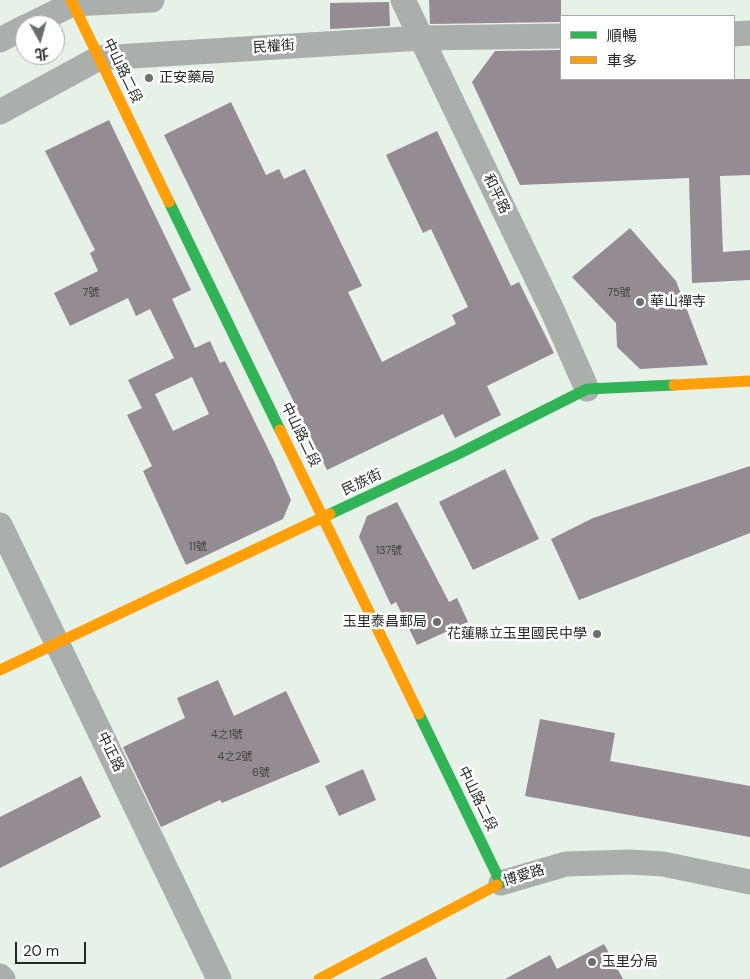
<!DOCTYPE html>
<meta charset="utf-8">
<style>
body{margin:0}
#map{position:relative;width:750px;height:979px;overflow:hidden;background:#e6f1e8;font-family:"DM Sans","Noto Sans TC",sans-serif}
canvas{display:block}
.legend{position:absolute;left:560px;top:15px;width:175px;height:65px;box-sizing:border-box;background:#fff;border:1px solid #a7aaa7;margin:0;padding:6px 9px;list-style:none;font-size:15px;color:#232a24}
.legend li{display:flex;align-items:center;gap:10px;height:25px}
.legend b{width:25px;border:1px solid #a7aaa7}
.north{position:absolute;left:15px;top:15px;width:50px;height:50px;box-sizing:border-box;background:#fff;border:1px solid #a7aaa7;border-radius:50%;rotate:173deg;font-size:14px;font-weight:700;line-height:20px;text-align:center;color:#232a24}
.north::after{content:'';display:block;margin:auto;width:18px;height:22px;background:#677069;clip-path:polygon(50% 0,100% 100%,50% 72%,0 100%)}
.scale{position:absolute;left:15px;top:942px;width:71px;height:22px;box-sizing:border-box;border:2px solid #232a24;border-top:0;padding-left:6px;font-size:15px;line-height:18px;white-space:nowrap;color:#232a24;-webkit-text-stroke:4px #fff;paint-order:stroke}
</style>
<div id="map">
<canvas width="750" height="979"></canvas>
<ul class="legend">
<li><b style="height:6px;background:#30b455"></b>順暢</li>
<li><b style="height:6px;background:#ff9f0a"></b>車多</li>
</ul>
<div class="north">北</div>
<div class="scale">20 m</div>
</div>
<script>
const c = document.querySelector('canvas').getContext('2d');
c.lineJoin = 'round';
function paint(path, color) { c.fillStyle = color; c.fill(path, 'evenodd'); }
function trace(path, color, width, dash) { c.strokeStyle = color; c.lineWidth = width; c.lineCap = dash ? 'butt' : 'round'; c.setLineDash(dash || []); c.stroke(path); }
function write(font, color, halo, rows, align = 'center') {
  c.font = font + ' "DM Sans","Noto Sans TC",sans-serif'; c.lineWidth = 5; c.setLineDash([]); c.textBaseline = 'middle'; c.strokeStyle = halo; c.fillStyle = color; for (const [text, x, y, turn = 0] of rows) {
    c.save(); c.translate(x, y); c.rotate((+turn || 0) * Math.PI / 180); c.textAlign = isNaN(turn) ? turn : align; if (halo) c.strokeText(text, 0, 0); c.fillText(text, 0, 0); c.restore();
  }
}
paint(new Path2D(`
 M429,0H561V22L430,24Z
 M389,2L390,26L330,29V3Z
 M561,50V79H750V175L720,176L723,252L750,250V280L692,283L689,178L520,185L472,82L495,51Z
 M231,102L266,175L279,169L284,179L305,169L362,286L348,292L382,362L456,324L452,315L468,307L431,229L423,233L386,155L437,131L511,286L519,282L554,353L487,386L501,415L455,438L443,414L327,470L164,135Z
 M109,120L191,290L172,299L195,348L210,341L220,363L225,361L274,461L291,500L283,519L186,565L143,471L152,466L127,415L142,408L128,380L174,358L150,309L136,316L128,298L70,326L54,293L98,271L90,253L95,250L45,151ZM192,377L209,414L173,431L155,394Z
 M630,228L676,281L708,365L640,369L617,347L616,323L572,277Z
 M750,466V533L579,600L551,539L593,518Z
 M505,469L539,539L473,570L439,502Z
 M397,502L449,602L457,598L468,622L417,645L396,602L391,605L359,537L367,516Z
 M218,680L234,716L286,691L320,762L222,803L220,800L161,827L123,747L185,718L177,698Z
 M540,719L615,733L610,761L750,786V837L525,796Z
 M363,769L376,800L339,816L325,786Z
 M81,776L101,817L0,868V817Z
 M604,944L623,979H505L550,955L557,969Z
 M426,957L437,979H379Z`), '#958b92');
trace(new Path2D(`
 M403,0L553,312L587,389
 M30,25L72,4L152,0
 M734,34L750,33
 M0,40L25,27
 M0,112L99,58L422,38L561,36
 M0,525L219,979
 M501,883L566,864L630,862L663,864L750,882
 M0,976L3,979`), '#aaafac', 25);
trace(new Path2D(`
 M169,202L280,430
 M330,514L458,454L587,389L674,385
 M419,714L501,883L497,885`), '#30b455', 11);
trace(new Path2D(`
 M71,0L169,202
 M674,385L750,381
 M280,430L419,714
 M0,670L330,514
 M319,979L497,885`), '#ff9f0a', 11);
for (const [x, y, r, color] of [
 [149,78,5,"#677069"],
 [640,302,5,"#677069"],
 [437,622,5,"#677069"],
 [597,634,5,"#677069"],
 [592,962,5,"#677069"]
]) { const dot = new Path2D(); dot.arc(x, y, r, 0, 2 * Math.PI); c.fillStyle = color; c.fill(dot); trace(dot, '#fff', 2); }
write('11px', '#404240', null, [
 ["7號",91,293],
 ["75號",619,293],
 ["11號",198,547],
 ["137號",389,551],
 ["4之1號",227,735],
 ["4之2號",235,757],
 ["6號",261,773]
]);
write('14px', '#232a24', '#fff', [
 ["民權街",274,47,-4],
 ["中山路二段",122,71,64],
 ["和平路",496,194,64],
 ["中山路二段",300,435,64],
 ["民族街",362,483,-25],
 ["中正路",110,752,64],
 ["中山路二段",477,799,64],
 ["博愛路",524,876,-17]
]);
write('14px', '#232a24', '#fff', [
 ["正安藥局",159,78],
 ["華山禪寺",650,302],
 ["玉里泰昌郵局",427,622,"right"],
 ["花蓮縣立玉里國民中學",587,634,"right"],
 ["玉里分局",602,962]
], 'left');
</script>
